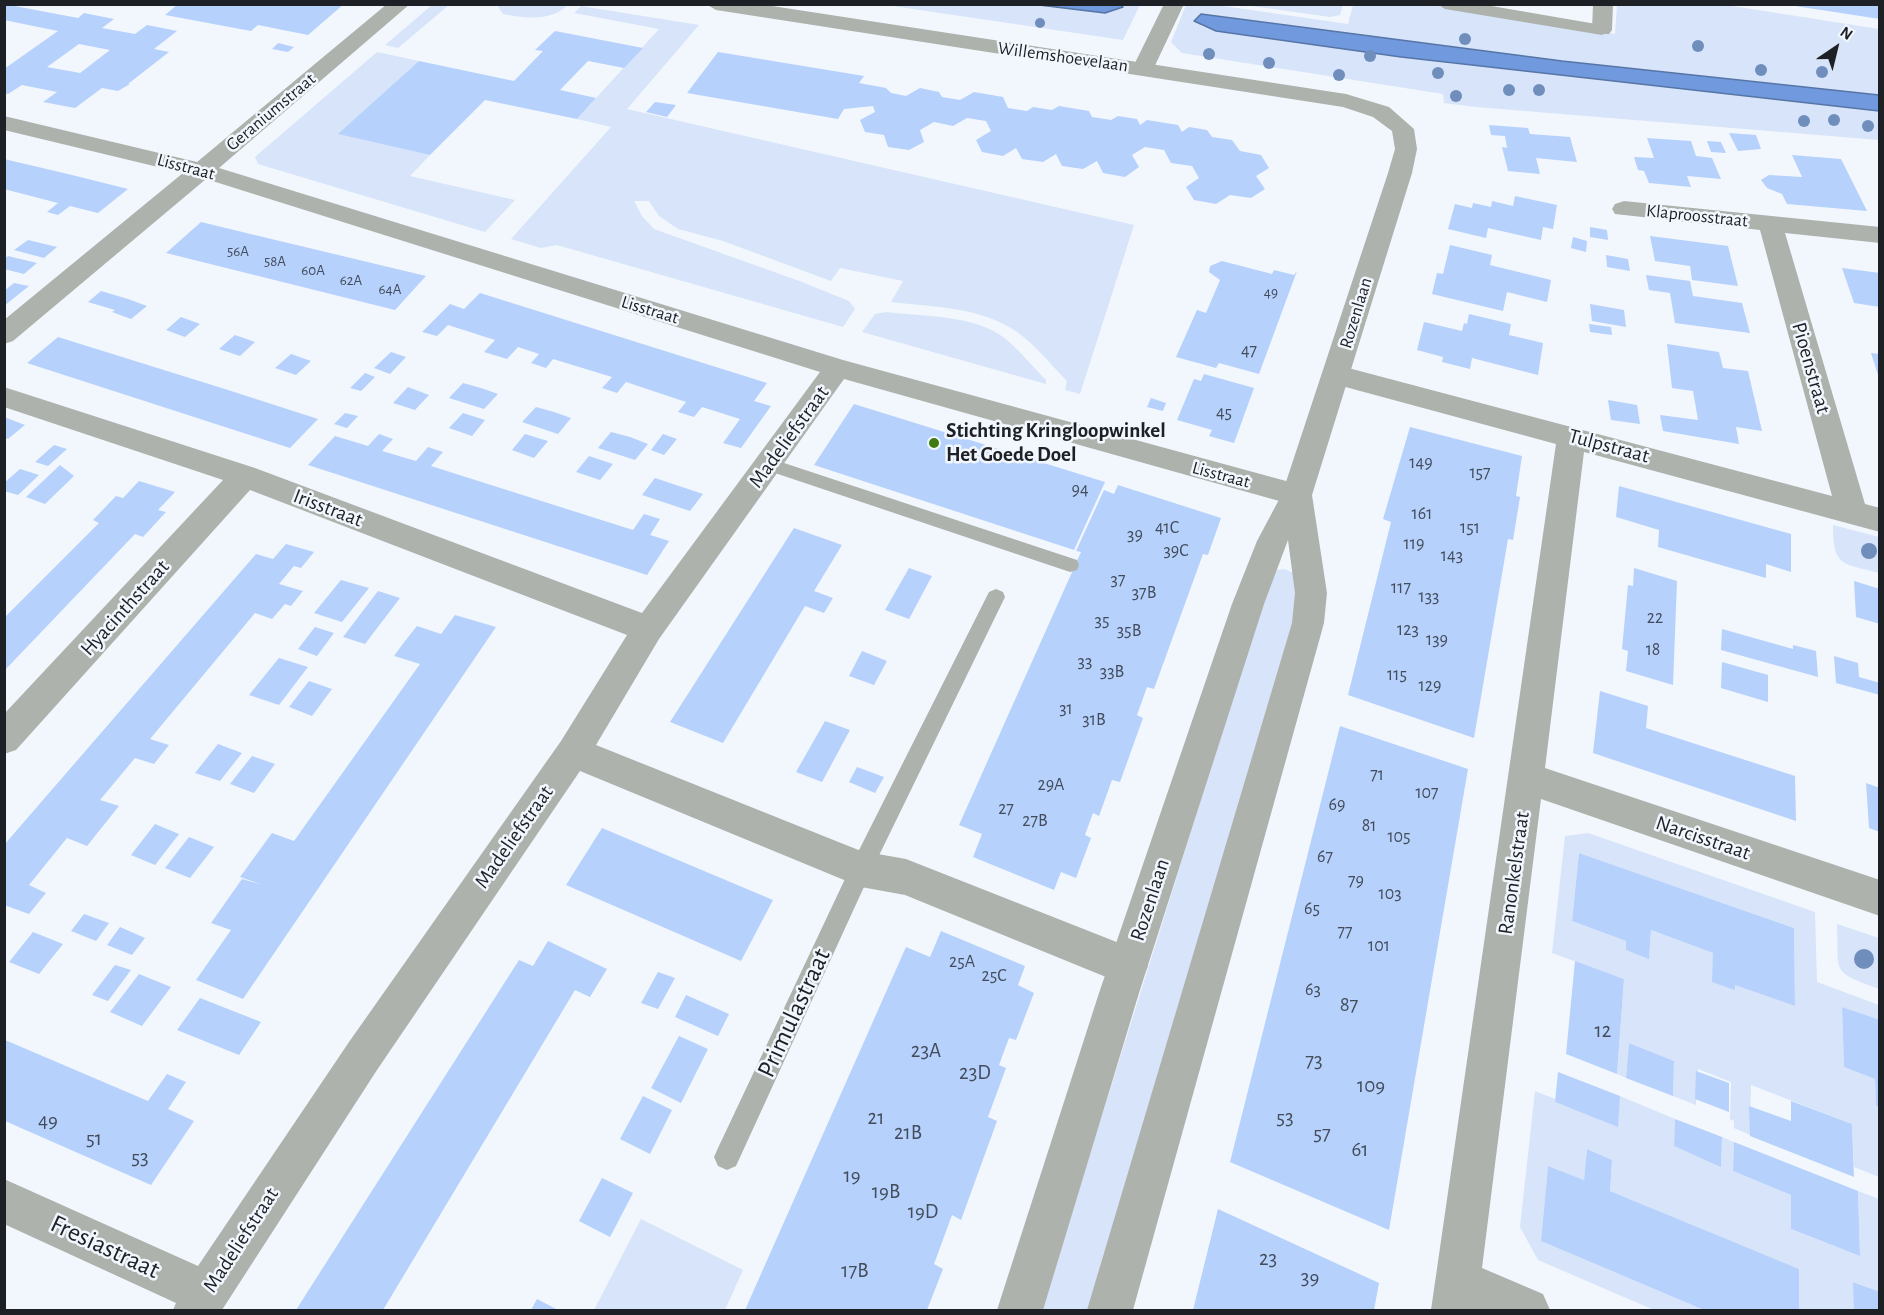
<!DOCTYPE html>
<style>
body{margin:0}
#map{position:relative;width:1884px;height:1315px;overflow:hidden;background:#f2f7fe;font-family:"Alegreya Sans",sans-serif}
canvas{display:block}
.frame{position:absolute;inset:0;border:6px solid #1d2025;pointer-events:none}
.north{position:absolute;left:1806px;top:18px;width:60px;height:60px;-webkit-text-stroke:4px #f2f7fe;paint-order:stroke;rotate:35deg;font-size:16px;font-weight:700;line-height:24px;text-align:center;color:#1d2025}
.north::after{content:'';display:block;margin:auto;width:21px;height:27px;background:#1d2025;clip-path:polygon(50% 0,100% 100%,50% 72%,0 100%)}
</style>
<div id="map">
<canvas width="1884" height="1315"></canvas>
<div class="frame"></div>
<div class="north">N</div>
</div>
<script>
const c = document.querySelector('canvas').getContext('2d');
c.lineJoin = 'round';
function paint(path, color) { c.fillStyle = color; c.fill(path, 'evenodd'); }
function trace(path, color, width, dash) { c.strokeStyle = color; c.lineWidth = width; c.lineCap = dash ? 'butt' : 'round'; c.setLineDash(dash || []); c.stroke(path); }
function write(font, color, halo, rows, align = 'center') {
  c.font = font + ' "Alegreya Sans",sans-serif'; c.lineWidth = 5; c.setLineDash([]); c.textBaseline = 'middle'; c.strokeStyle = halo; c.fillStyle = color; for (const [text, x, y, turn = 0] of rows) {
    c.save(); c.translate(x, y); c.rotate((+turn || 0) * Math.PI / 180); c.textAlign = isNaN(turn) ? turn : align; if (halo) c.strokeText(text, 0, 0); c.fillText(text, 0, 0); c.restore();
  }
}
paint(new Path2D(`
 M1039,4L1105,13L1122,7L1120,5H1140L1123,40L886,5Z
 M432,5H449L398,48L385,45Z
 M497,5H568C550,22 525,18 503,14Z
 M1186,5H1216L1348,24L1353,5H1432L1615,34L1617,5H1726L1879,29V95L1562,61L1201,14V26L1216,31L1401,57L1879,111V140L1476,107L1444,103L1443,94L1182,53L1171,42Z
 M1245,5L1343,4V5L1340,15L1330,17Z
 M581,6L699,25L627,109L1134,225L1080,394L1065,390L1067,381C1051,365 1036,345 1017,332C982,307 933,307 891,302L903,281L840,268L831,281L723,241L678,229L659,216L649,201H634L642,216L654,229L802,282L849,301L855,309L843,327L557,245L541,248L511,239L611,127L577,119L659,29L574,13Z
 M377,52L419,61L339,134L430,155L410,176L515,200L485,232L258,164L255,157Z
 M886,312C924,317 976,314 1007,340C1021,352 1033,367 1046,380V384L862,332L875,314Z
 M1833,525L1879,537V573C1842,563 1833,567 1833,525Z
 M1285,569L1293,573L1296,592L1294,623L1090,1310H1041L1271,576L1275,570Z
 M1588,833L1815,912L1817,982L1879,1005V1020L1842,1007L1844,1067L1875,1079L1876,1106L1880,1107L1879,1177L1854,1167L1852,1124L1751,1085L1750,1135L1734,1128V1121L1730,1119L1731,1082L1698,1069L1696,1105L1673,1096L1674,1061L1629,1043L1626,1078L1617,1074L1624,979L1552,953L1565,836ZM1579,853L1794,928L1795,1006L1736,985V961L1735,990L1713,953L1651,930L1649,958L1626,950V941L1572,921Z
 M1837,924L1879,938V989C1830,971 1839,974 1837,924Z
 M1535,1091L1555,1099V1102L1617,1126L1620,1096L1675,1119L1674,1146L1721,1166L1722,1137L1734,1142L1733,1171L1791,1195V1229L1860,1256L1858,1191L1879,1199V1292L1854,1282V1310H1799L1798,1269L1610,1191L1612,1160L1587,1149L1584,1180L1548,1166L1541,1241L1704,1310H1654L1538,1260L1520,1227Z
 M641,1219L743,1270L725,1310H594Z`), '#d7e4f9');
const water = new Path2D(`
 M1120,4L1123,7L1105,13L1039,5Z
 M1201,14L1562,61L1879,95V111L1401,57L1216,31L1194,21Z`);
paint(water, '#709add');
trace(water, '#5775a6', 1.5);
paint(new Path2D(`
 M4,4L78,18L84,13L114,19L102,28L135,34L147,25L177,31L154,49L169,52L128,84H130L118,91L102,88L75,108L43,102L57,92L22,85L8,94L4,93V69L58,31L4,20ZM79,44L110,50L80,73L47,67Z
 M178,4H344L308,35L258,25L251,31L165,15Z
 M1795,4H1880V19L1795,6Z
 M555,31L643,48L624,68L588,61L560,90L596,98L577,119L485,100L430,155L338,134L419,61L514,81L543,51L535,50Z
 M278,43L294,47L288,52L272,49Z
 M718,52L864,76L859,83L886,88L891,93L906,96L920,88L939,92L942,97L960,100L974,92L1003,97L1008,108L1027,111L1033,107L1052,110L1059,106L1089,111L1092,117L1111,120L1118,116L1137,119L1140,125L1147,120L1178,125L1182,132L1189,127L1207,130L1212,137L1232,140L1240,151L1261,155L1269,168L1256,176L1265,189L1251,198L1230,195L1216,204L1194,200L1186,187L1199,178L1192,166L1171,163L1164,150L1145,147L1132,155L1139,167L1125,177L1103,173L1097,161L1083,169L1062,166L1056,154L1043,162L1022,159L1016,148L1003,156L982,152L976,140L991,131L986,121L967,118L953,126L934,122L920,130L924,142L909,150L888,147L884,135L865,132L860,120L875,112L873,106L844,109L838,119L687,93Z
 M655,102L676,105L667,117L646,112Z
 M1489,125L1528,128L1530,134L1570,137L1577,162L1536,158L1540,174L1508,171L1502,147L1507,148L1505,136L1491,135Z
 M1729,133L1756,135L1761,149L1738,151Z
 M1647,138L1691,141L1696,156L1712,158L1721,179L1687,176L1691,187L1649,183L1644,171L1638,170L1634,157L1654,158Z
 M1707,141L1721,142L1726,153L1711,152Z
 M1792,155L1841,159L1867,211L1787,204L1782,194L1767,188L1761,180L1769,175L1802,177Z
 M4,159L72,175L128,189L98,213L70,206L58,215L47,212L58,203L4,189Z
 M1515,196L1557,205L1553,229L1543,227L1541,240L1488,228L1486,238L1448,229L1455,204L1472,208L1473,203L1491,207L1492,201L1513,206Z
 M201,222L238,231L426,276L395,310L166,253Z
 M1590,227L1607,230L1608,240L1590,237Z
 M1650,236L1728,246L1738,286L1692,280L1690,266L1655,261Z
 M1573,237L1587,241L1586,252L1571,248Z
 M28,240L57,247L44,258L14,250Z
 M1450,245L1492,255L1490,265L1551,280L1547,302L1507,292L1503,311L1432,294L1437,273L1443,274Z
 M1606,255L1628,259L1630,271L1607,267Z
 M8,256L37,263L24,274L4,269V259Z
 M1222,261L1272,274L1274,270L1294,275L1297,271L1259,374L1219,363L1216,368L1176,357L1197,310L1206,313L1220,280L1209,272L1210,266Z
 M1842,268L1880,273V307L1854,303Z
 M1646,275L1690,281L1693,296L1742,303L1750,333L1675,323L1670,293L1649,290Z
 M14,283L29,286L4,306V291Z
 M101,291L128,299L147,306L131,319L112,312L115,310L88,302Z
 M480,293L767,383L754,401L771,406L741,448L723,443L740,419L702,407L694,417L678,412L686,402L626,382L617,393L602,388L612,377L553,359L546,368L531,363L539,354L518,347L507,359L484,352L495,340L448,325L437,336L422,332L450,304L464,309Z
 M1590,304L1624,310L1626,327L1592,321Z
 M1469,314L1511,324L1509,335L1543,343L1538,375L1472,358L1470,369L1442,362L1443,357L1417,350L1424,322L1462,331L1464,323L1467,324Z
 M181,317L200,324L185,337L166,330Z
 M1589,324L1611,327L1612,335L1590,332Z
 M235,335L255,342L240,356L219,349Z
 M58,337L228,390L318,419L290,448L27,363Z
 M1667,344L1719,352L1723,368L1748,371L1762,431L1736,427L1739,444L1663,431L1660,415L1698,420L1693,391L1672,388Z
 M391,352L406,357L390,374L374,368Z
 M1871,353L1880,354V378H1879Z
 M291,354L311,361L296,375L275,368Z
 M365,373L375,377L361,391L350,388Z
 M1204,374L1254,388L1234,443L1209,436L1212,430L1177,420L1194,379L1201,381Z
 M463,383L481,388L498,394L484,409L449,398Z
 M408,387L429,395L415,410L393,403Z
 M1151,398L1166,403L1163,411L1147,407Z
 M1608,400L1637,405L1640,424L1611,420Z
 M854,404L1105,482L1074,550L814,465Z
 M536,407L554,412L571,418L558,434L522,422Z
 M345,413L358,416L347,428L334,424Z
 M463,413L485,420L472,436L449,428Z
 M4,417L25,425L8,439L4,437Z
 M1410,427L1522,456L1516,496L1520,497L1513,540L1508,539L1474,738L1348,695L1391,522L1383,519Z
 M611,432L630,437L648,444L635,460L598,448Z
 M379,434L393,439L382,451L416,461L428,447L443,452L431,466L633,530L644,514L660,519L650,535L669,541L647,575L308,465L335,436L368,446Z
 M525,434L548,441L534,458L512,450Z
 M663,434L677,439L664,455L651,450Z
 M54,445L67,449L48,466L35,462Z
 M589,456L613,464L600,480L576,472Z
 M60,465L74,476L45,504L26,497Z
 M20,469L39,475L18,495L4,491V483Z
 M655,478L703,494L690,511L642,495Z
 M139,481L175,492L158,510L166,512L143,537L135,534L4,671V618L99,523L93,520L116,496L123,498Z
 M1118,485L1221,518L1208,555L1203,554L1154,689L1147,687L1137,715L1143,718L1120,782L1112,780L1099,816L1093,813L1085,835L1091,838L1076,878L1061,872L1054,890L973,857L982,834L959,825L1081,552L1076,551L1104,490L1114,494Z
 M1619,486L1791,534V572L1766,564V578L1658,547L1659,530L1616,517Z
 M794,528L842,545L814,591L833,598L824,613L805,606L723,743L670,722Z
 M286,544L314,552L301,568L294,566L279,584L303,591L291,606L285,604L272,619L255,613L150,739L169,745L154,764L135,758L100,800L119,806L87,846L67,838L29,885L46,893L29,914L4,905V845L256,554L273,559Z
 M909,568L932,576L909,619L885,610Z
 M1634,568L1677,581L1673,685L1626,671L1628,651L1622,649L1628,585L1633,586Z
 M341,580L369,588L342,622L314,613Z
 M1854,581L1880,589V624L1856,617Z
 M378,591L400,598L365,644L343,637Z
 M455,615L496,627L243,999L196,980L231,930L211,923L242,879L263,885L240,877L272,833L294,841L420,664L394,656L405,641L417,626L441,634Z
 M315,627L334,633L317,656L298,649Z
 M1722,629L1793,649V645L1816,651L1818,677L1721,650Z
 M862,651L887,661L874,685L849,676Z
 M1834,656L1858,663L1859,677L1880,683V695L1836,683Z
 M279,658L308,667L279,705L249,695Z
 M1722,662L1768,675V702L1721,688Z
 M309,681L332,689L312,716L289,707Z
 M1600,691L1648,706L1646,728L1795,776L1796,821L1593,753Z
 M825,721L850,730L822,782L796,772Z
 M1340,726L1468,769L1389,1230L1230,1162Z
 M218,744L242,753L220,781L195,773Z
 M252,756L275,764L254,793L230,784Z
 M857,767L884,777L875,793L849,782Z
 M1866,783L1880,788V832L1869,828Z
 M155,824L179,834L155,865L131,855Z
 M602,828L773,900L741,961L566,885Z
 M189,837L214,847L190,878L165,868Z
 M1579,853L1794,928L1795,1006L1735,985V990L1712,982L1713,953L1651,930L1649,959L1626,950V941L1572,921Z
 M84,914L109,923L96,941L71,931Z
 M120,927L145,938L132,955L107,945Z
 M941,931L1025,966L1018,985L1034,993L1016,1040L1009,1038L999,1065L1006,1068L988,1117L997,1121L961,1220L952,1215L934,1264L943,1269L927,1310H745L906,947L930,957Z
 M33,932L63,944L39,974L9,962Z
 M548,941L607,969L590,997L575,990L383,1310H296L519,960L533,966Z
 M1575,961L1624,979L1617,1074L1566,1054Z
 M115,965L131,970L108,1001L92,995Z
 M658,972L675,978L658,1009L641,1003Z
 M139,974L171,987L142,1026L110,1012Z
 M686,995L729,1014L718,1036L675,1017Z
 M200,998L261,1022L239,1055L177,1030Z
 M1842,1007L1880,1020V1107L1876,1106L1875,1079L1844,1067Z
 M679,1036L708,1049L681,1103L651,1088Z
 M5,1040L148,1101L167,1074L186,1082L168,1109L194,1121L151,1185L5,1121Z
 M1629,1043L1674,1061L1673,1096L1626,1078Z
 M1696,1071L1729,1083V1112L1695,1099Z
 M1558,1072L1620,1096L1618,1127L1555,1102Z
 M643,1096L672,1110L650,1154L620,1139Z
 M1791,1101L1852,1124L1854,1177L1750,1136L1749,1106L1791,1121Z
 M1675,1119L1722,1137L1721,1167L1674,1146Z
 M1734,1142L1858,1191L1860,1256L1791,1229V1195L1733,1171Z
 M1587,1149L1612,1160L1610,1191L1799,1269V1310H1704L1541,1241L1548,1166L1584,1180Z
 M602,1178L633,1193L610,1237L579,1221Z
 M1218,1209L1379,1283L1374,1310H1193Z
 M1853,1282L1880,1292V1310H1854Z
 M537,1299L558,1310H531Z`), '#b6d1fc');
paint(new Path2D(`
 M769,458L1077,560L1079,565L1077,570L1070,572L763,469L760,464L763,459Z
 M996,589L1003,592L1005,597L869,876L736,1166L727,1170L718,1166L714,1157L718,1148L853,862L989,592Z`), '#aeb2ad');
paint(new Path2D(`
 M1437,4H1480L1602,25L1611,30L1602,35L1445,9Z`), '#aeb2ad');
paint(new Path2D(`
 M387,4H410L219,168L843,360L1297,484L1308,487L1312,495L1308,503L1297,506L844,379L659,639L596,745L861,851L906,859L1142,952L1148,966L1142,980L1128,986L905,895L861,887L580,771L377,1070L222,1310H173L176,1303L4,1224V1179L198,1266L349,1042L561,741L627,635L250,490L16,750L4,754V714L223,480L4,407V387L255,468L642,613L820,372L206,179L13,341L4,344V320L183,173L4,130V116L197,162Z
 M1164,4H1184L1151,74H1135L1132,69Z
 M1593,4H1613L1612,30L1609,34H1595L1592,30Z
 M1624,201L1880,227V243L1785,233L1865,504L1880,508V532L1584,452L1545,768L1880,880V916L1541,799L1482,1268L1543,1294L1550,1310H1431L1556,444L1327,382L1323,375L1327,368L1337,365L1832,496L1760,230L1615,214L1612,209L1615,204Z`), '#aeb2ad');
paint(new Path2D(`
 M706,4H759L1346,94L1389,107L1414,129L1417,149L1412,173L1312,495L1327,593L1324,623L1133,1310H1087L1292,623L1295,593L1288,540L1264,604L1139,993L1043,1310H997L1099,993L1232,604L1257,541L1282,494L1388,173L1395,149L1392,131L1373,117L1343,107L716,10Z`), '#aeb2ad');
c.fillStyle = '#6f8ebc';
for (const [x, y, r] of [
 [1040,23,5],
 [1465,39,6],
 [1698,46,6],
 [1209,54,6],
 [1370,56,6],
 [1269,63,6],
 [1761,70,6],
 [1822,72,6],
 [1438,73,6],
 [1339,75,6],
 [1509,90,6],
 [1539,90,6],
 [1456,96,6],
 [1834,120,6],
 [1804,121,6],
 [1868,126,6],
 [1869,551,8],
 [1864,959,10]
]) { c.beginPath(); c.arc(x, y, r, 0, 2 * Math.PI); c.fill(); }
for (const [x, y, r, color] of [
 [934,443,6,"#3f7a13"]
]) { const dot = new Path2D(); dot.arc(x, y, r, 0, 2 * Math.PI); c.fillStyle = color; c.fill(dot); trace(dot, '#f2f7fe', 2); }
write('15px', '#434c5b', null, [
 ["56A",238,251],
 ["58A",275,261],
 ["60A",313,270],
 ["62A",351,280],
 ["64A",390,289],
 ["49",1271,292]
]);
write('18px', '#1d2025', '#f2f7fe', [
 ["Willemshoevelaan",1063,57,8],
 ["Geraniumstraat",271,112,-40],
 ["Lisstraat",186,167,15],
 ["Klaproosstraat",1697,216,6],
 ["Lisstraat",650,310,17],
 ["Rozenlaan",1356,313,-73],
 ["Lisstraat",1221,475,15]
]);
write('18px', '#434c5b', null, [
 ["47",1249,351],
 ["45",1224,413],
 ["149",1421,463],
 ["157",1480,473],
 ["94",1080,490],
 ["161",1422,514],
 ["41C",1167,528],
 ["151",1470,528],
 ["39",1135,535],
 ["119",1414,544],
 ["39C",1176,551],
 ["143",1452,556],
 ["37",1118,580],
 ["117",1401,588],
 ["37B",1144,593],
 ["133",1429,597],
 ["22",1655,618],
 ["35",1102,621],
 ["123",1408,630],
 ["35B",1129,631],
 ["139",1437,640],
 ["18",1653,650],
 ["33",1085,662],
 ["33B",1112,672],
 ["115",1397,675],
 ["129",1430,686],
 ["31",1066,709],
 ["31B",1094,720],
 ["71",1377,775],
 ["29A",1051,785],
 ["107",1427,793],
 ["69",1337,805],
 ["27",1006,809],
 ["27B",1035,821],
 ["81",1369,826],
 ["105",1399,837],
 ["67",1325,857],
 ["79",1356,881],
 ["103",1390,894],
 ["65",1312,909],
 ["77",1345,932],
 ["101",1379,946],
 ["25A",962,962],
 ["25C",994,976],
 ["63",1313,990]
]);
write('21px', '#1d2025', '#f2f7fe', [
 ["Pioenstraat",1811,368,74],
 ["Madeliefstraat",789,437,-54],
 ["Tulpstraat",1609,446,15],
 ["Irisstraat",328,508,21],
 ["Hyacinthstraat",125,608,-48],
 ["Madeliefstraat",514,837,-55],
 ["Narcisstraat",1703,838,19],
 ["Ranonkelstraat",1514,873,-82],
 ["Rozenlaan",1150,900,-72],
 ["Madeliefstraat",241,1240,-57]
]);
write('bold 21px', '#1d2025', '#f2f7fe', [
 ["Stichting Kringloopwinkel",946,431],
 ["Het Goede Doel",946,455]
], 'left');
write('21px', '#434c5b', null, [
 ["87",1349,1005],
 ["12",1603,1031],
 ["23A",926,1051],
 ["73",1314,1061],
 ["23D",975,1073],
 ["109",1371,1086],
 ["21",876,1118],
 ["53",1285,1118],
 ["49",48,1121],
 ["21B",908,1133],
 ["57",1322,1134],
 ["51",94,1139],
 ["61",1360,1150],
 ["53",140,1158],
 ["19",852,1176],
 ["19B",886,1192],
 ["19D",923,1212],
 ["23",1268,1259],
 ["17B",855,1271],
 ["39",1310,1278]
]);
write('26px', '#1d2025', '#f2f7fe', [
 ["Primulastraat",794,1013,-65],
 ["Fresiastraat",105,1247,25]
]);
</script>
